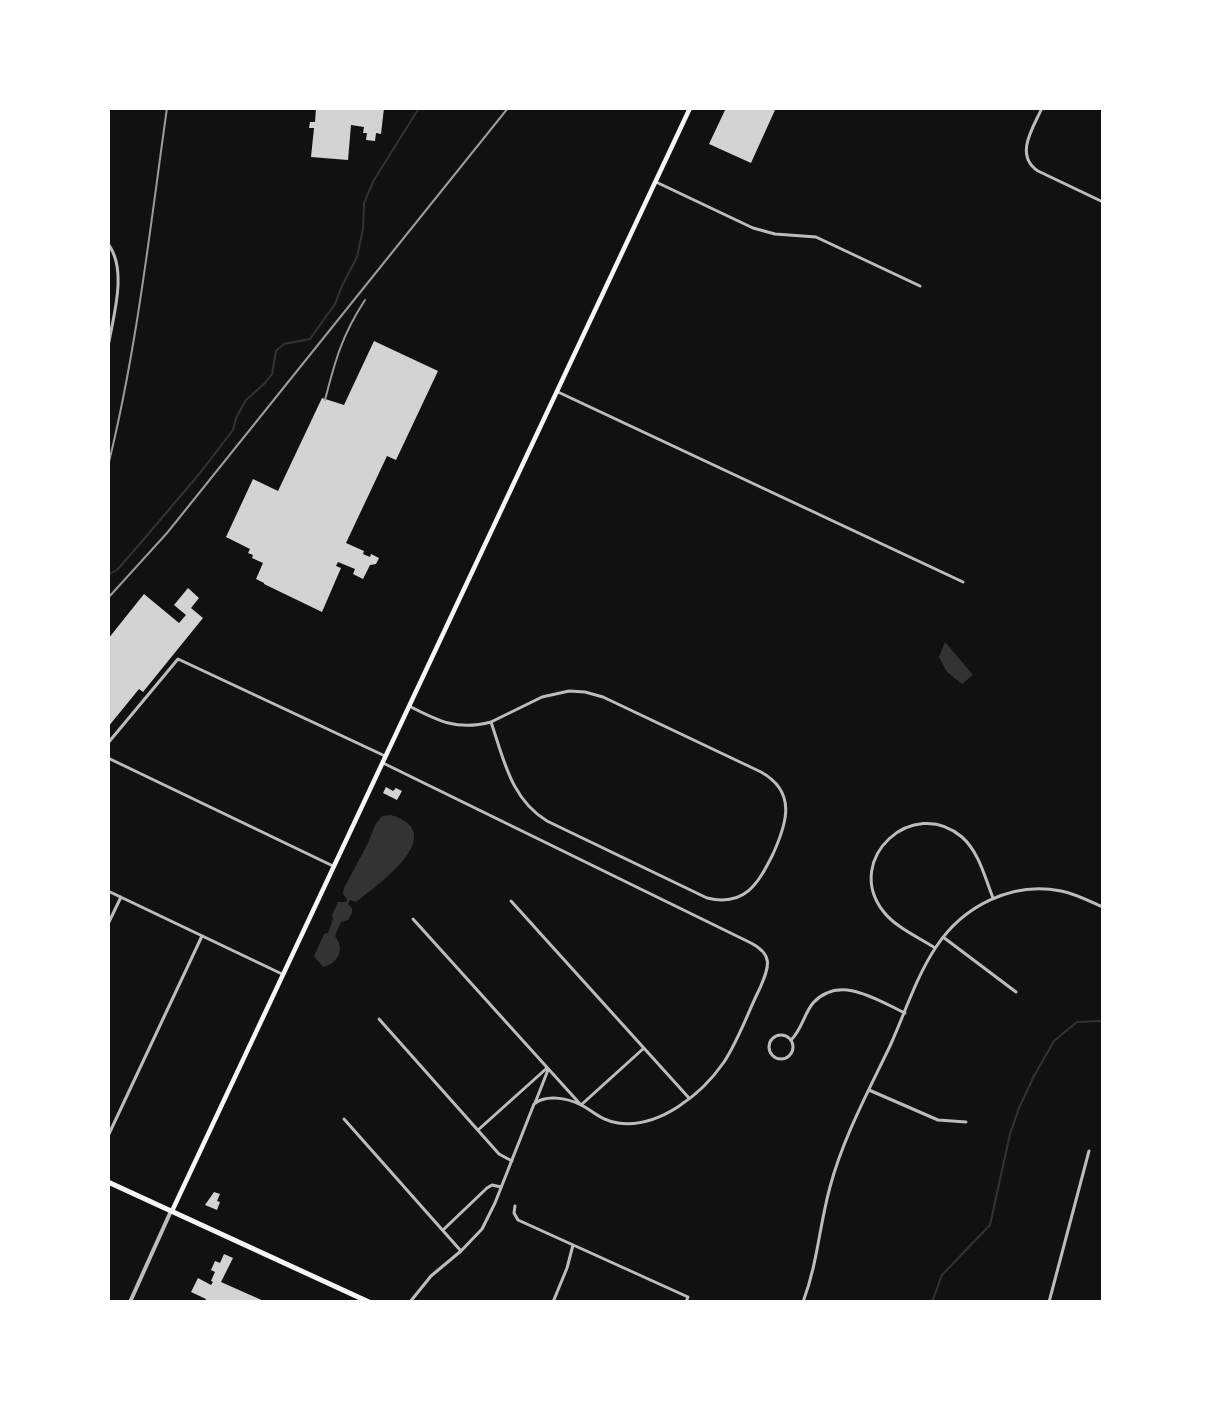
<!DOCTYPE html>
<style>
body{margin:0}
#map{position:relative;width:1211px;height:1410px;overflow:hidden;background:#111;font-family:"Titillium Web",sans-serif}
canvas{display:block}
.frame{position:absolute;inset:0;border:110px solid #fff;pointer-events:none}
</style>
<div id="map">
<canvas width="1211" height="1410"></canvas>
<div class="frame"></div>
</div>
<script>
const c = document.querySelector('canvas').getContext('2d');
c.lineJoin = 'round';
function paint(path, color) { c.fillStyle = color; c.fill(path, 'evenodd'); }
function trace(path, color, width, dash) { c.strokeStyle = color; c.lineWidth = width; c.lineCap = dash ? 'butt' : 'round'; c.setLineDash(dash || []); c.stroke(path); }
paint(new Path2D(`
 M945,642L973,675L962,684L947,672L939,657Z
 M391,815C451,833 378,885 356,902L350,900L348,904L352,908V913L348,920L341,922L335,936C345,949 339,963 323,967L314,956L324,934L328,933L333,919L332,915L338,902H346L347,899L343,894L344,888L368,843L375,825L382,816Z`), '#333');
trace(new Path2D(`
 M108,575L117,570L138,546L200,473L233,430L236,418L246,400L265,383L272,374L276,351L284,344L310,339L335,304L341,288L357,257L363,229L364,203L374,180L419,108
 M932,1302L942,1275L990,1225L1010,1134L1019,1108L1034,1076L1054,1041L1077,1022L1103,1021`), '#333', 2);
paint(new Path2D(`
 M316,108H384L381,134L376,133L375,141L366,140L367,133H363L364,127L351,125L348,160L311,157L314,128H309L310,122H315Z
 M726,108H770L775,110L751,163L709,144Z
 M374,341L438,371L396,460L387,456L346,543L364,551L363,554L370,557L371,554L379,558L376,564L370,565L363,579L353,574L355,569L338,562L336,566L341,568L322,612L264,584V583L256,579L263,563L252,558L253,555L248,553L250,549L226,537L253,479L278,491L322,398L344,405Z
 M188,588L199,598L191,608L203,618L143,692L139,689L108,727V639L144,594L179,623L186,615L174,605Z
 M386,787L393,791L396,788L402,791L397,800L383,793Z
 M214,1192L220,1194L217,1201L220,1202L217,1210L205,1205Z
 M224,1254L233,1258L221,1282L266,1302H205L206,1299L191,1292L198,1278L211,1285L213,1282L211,1281L215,1272L211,1270L215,1261L220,1263Z`), '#d3d3d3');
trace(new Path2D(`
 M1042,108C1033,128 1014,155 1038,171L1103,202
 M656,182L753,228L775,234L816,237L920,286
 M108,244C128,270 113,317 108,347
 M558,392L963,582
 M569,691L585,692L603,697L761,772C797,792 787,823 773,854C758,884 745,907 707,898L547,821C511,799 504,760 491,722L542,697Z
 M409,706C438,721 457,731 491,722
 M108,743L178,659L385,756
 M108,758L333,866
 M383,763L751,943C774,955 769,967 760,988C748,1012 739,1039 724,1062C702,1094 659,1129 618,1123C600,1120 595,1112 581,1105C567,1098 546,1094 534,1104L495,1203L482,1229L461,1251L431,1276L410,1302
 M108,891L282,974
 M511,901L689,1098
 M413,919L581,1105L644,1048
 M108,924L121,897
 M943,937L1016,992
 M935,948C918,937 895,927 883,911C843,859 913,795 962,837C979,852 985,878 993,898
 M379,1019L499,1154L512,1161
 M769 1047a12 12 0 1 1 24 0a12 12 0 1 1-24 0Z
 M791,1040C802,1029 804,1014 813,1003C840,974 877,1000 905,1013
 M869,1090L938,1120L966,1122
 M535,1103L548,1070
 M344,1119L461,1251
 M478,1130L547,1068
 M108,1136L202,936
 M515,1206L514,1213L518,1220L688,1297L686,1302
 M443,1230L487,1188L492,1185L501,1187
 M553,1302L567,1268L573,1245
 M803,1302C818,1262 819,1227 830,1187C843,1138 868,1092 890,1046C905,1013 916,977 936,947C963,906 1012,881 1061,891C1076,894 1089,901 1103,907
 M1049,1302L1089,1151`), '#bcbcbc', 3);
trace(new Path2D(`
 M130,1302L171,1211`), '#bcbcbc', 4);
trace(new Path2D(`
 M172,1211L690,108`), '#f5f5f5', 4.5);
trace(new Path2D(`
 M108,1182L369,1302`), '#f5f5f5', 5);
trace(new Path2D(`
 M325,400C335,361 342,335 365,300
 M108,466C137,349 150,228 167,108
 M108,598L167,533L508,108`), '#9a9a9a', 2);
</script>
